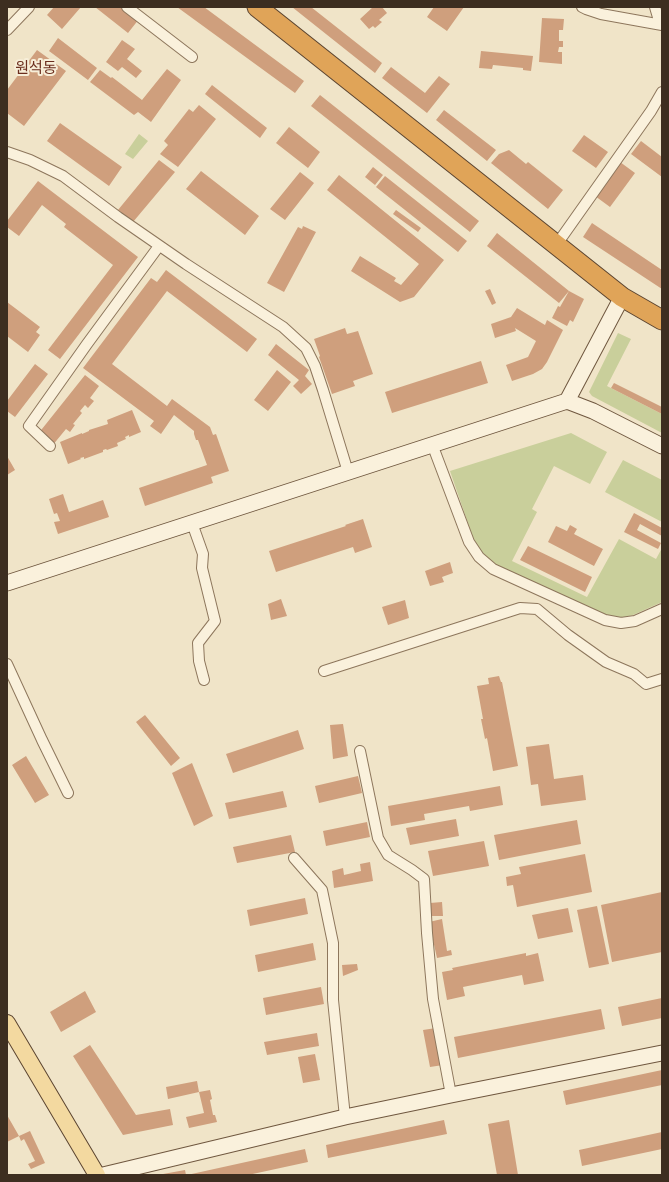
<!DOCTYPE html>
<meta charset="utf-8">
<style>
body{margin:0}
#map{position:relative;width:669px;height:1182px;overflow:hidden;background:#f0e4c8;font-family:"IBM Plex Serif",serif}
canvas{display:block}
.frame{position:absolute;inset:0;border:8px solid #3d2e20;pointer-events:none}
</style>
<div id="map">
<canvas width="669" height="1182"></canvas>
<div class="frame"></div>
</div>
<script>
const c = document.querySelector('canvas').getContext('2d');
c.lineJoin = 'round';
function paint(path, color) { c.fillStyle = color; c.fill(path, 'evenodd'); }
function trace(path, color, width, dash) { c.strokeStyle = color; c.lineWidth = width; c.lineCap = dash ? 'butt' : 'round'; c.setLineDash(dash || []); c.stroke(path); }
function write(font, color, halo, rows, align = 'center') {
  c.font = font + ' "IBM Plex Serif","Noto Sans KR",serif'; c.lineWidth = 4; c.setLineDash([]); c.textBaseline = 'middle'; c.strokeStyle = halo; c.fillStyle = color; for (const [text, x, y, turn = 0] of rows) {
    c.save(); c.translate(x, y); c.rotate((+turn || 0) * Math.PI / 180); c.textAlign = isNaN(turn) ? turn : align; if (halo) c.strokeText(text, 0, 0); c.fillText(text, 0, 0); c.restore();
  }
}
paint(new Path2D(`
 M139,134L148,141L133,159L125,154Z
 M618,333L631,339L607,386L662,414V433L592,396L589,392Z
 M571,433L607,452L590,484L554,466L532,509L537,512L512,561L587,597L619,539L656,559L662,548V602L633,615L623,618L606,616L497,567L481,551L473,538L450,471Z
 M623,460L662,480V522L605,492Z`), '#c9cf9b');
paint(new Path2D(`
 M54,7H81L62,29L47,15Z
 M95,7H124L139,19L128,33Z
 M177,7H204L304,81L295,93Z
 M292,7H311L382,63L375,73Z
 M373,7H382L387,13L379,20L382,22L375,28L373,26L369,29L360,19Z
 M434,7H464L447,31L427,17Z
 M542,18L564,19L563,30H559V41H563V47H559L558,52H562V64L539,62Z
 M58,38L97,68L88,80L49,51Z
 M122,40L135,49L127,59L142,71L136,78L122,67L118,71L106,62Z
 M37,50L66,71L24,126L7,113V90Z
 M481,51L533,56L531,71L523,70V68L493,65L492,69L479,68Z
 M391,67L425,93L439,76L450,84L427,113L382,78Z
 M167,69L181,80L151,122L138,112L134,115L90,82L100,70L111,78L112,77L142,100Z
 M212,85L267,128L260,138L205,94Z
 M320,95L479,221L470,232L311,106Z
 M199,105L216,119L178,167L160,154L168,145L164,141L189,109L193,112Z
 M444,110L496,150L487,161L436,120Z
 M60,123L122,167L109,186L47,141Z
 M289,127L320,152L308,168L276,143Z
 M584,135L608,152L596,168L572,151Z
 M641,141L662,157V177L631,154Z
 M509,150L526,164L528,162L563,190L548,209L491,163L499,154Z
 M159,160L175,172L133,222L118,210Z
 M620,162L635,173L610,207L595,196Z
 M373,167L383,175L375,185L365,177Z
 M201,171L259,216L245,235L186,189Z
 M300,172L314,183L285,220L270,209Z
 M339,175L444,260L414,297L400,302L351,271L360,256L396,278L394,281L401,285L419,264L327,190Z
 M385,176L467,241L458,252L376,187Z
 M38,181L138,257L60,359L48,350L113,265L64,227L66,224L42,205L19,236L7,227V221Z
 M396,210L421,228L418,232L393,214Z
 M592,223L662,270V289L583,237Z
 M303,226L316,232L284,292L267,283L298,227L302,229Z
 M497,233L569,291L559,303L487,246Z
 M166,270L257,339L247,352L167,291L112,364L167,406L172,399L210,427L213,435L216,434L229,471L211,477L213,483L145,506L139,488L207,465L198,440H196L194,434V431L174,415L161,434L150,426L154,421L83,368L151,278L157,282Z
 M490,289L496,303L492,305L485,291Z
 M569,291L584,299L573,322L570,320L567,326L552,318L558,306L560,307Z
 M7,302L40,327L36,332L40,335L28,352L7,336Z
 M517,308L545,325L547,320L563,330L547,362L542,369L533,374L512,381L506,365L528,357L536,341L515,328L516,331L495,338L491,324L511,317Z
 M345,328L347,334L358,331L373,374L353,381L355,386L332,394L319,357L320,356L314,339Z
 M276,344L309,370L305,376L312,384L301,394L293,386L299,380L268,355Z
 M481,361L488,383L392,413L385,392Z
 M35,364L48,374L15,417L7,411V401Z
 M277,370L291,382L268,411L254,400Z
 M85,375L99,386L90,398L94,401L88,408L85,405L80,411L82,413L73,424L75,425L70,432L66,429L52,446L38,434Z
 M614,383L662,407V414L611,388Z
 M132,410L141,432L129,437V435L125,437L126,439L117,443L118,446L107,450L106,449L103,450V452L84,459V457L80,458L81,459L68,464L60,442L82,433V434L89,431V430L108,424L107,420Z
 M7,456L15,470L7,475Z
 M63,494L69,512L103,500L109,517L58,534L54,522L60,521L57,513L54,514L49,499Z
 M634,513L662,528V536L640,524L637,530L661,543L658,549L624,532Z
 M363,519L372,547L355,553L353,547L276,572L269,551L346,526L345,525Z
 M570,525L577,529L574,534L603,549L594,566L548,542L556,526L567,531Z
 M528,546L592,577L585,592L520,560Z
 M450,562L453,573L442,577L444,582L430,586L425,571Z
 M281,599L287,616L271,620L268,604Z
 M405,600L409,618L388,625L382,607Z
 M499,676L501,682H502L518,766L493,771L487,738L485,739L481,719H483L477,686L489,684L488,678Z
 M145,715L180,758L171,766L136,722Z
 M343,724L348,756L333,759L330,725Z
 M298,730L304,749L233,773L226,754Z
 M549,744L554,779L583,775L586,800L541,806L538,784L531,785L526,747Z
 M26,756L49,795L35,803L12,765Z
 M192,763L213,816L194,826L172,773Z
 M358,776L362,793L319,803L315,786Z
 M500,786L503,805L470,811L469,806L424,814L425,820L391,826L388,806Z
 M283,791L287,807L229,819L225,803Z
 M456,819L459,836L410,845L406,828Z
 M577,820L581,844L499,860L494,835Z
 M367,822L370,837L326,846L323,831Z
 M291,835L295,852L237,863L233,847Z
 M484,841L489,866L433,876L428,851Z
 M585,854L592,892L517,907L513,885L507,886L506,877L521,874L519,867Z
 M370,862L373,881L334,888L332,871L343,868L344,875L361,871L360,864Z
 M662,892V952L612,962L601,905Z
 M305,898L308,914L250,926L247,910Z
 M442,902L443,916H431L430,903Z
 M597,906L609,964L589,968L577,910Z
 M568,908L573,932L538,939L532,915Z
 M442,919L447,951L451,950L452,955L437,958L429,922Z
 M313,943L316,960L258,972L255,955Z
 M526,953V956L538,953L544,981L524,985L522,975L463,987L465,996L447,1000L442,972L453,970L452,968Z
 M357,964L358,970L343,976L342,965Z
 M321,987L324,1004L266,1015L263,998Z
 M85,991L96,1012L61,1032L50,1012Z
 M662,998V1018L622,1026L618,1007Z
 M601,1009L605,1029L458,1058L454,1037Z
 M436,1028L443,1065L430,1067L423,1030Z
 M317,1033L319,1046L267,1055L264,1042Z
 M90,1045L136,1115L170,1109L173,1125L123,1135L73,1056Z
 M315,1054L320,1080L303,1083L298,1057Z
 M662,1070V1085L566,1105L563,1091Z
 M197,1081L199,1092L210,1090L212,1099L210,1100L213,1115H215L217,1122L189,1128L186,1117L204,1113L199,1092L168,1099L166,1087Z
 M7,1115L19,1136L30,1131L45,1163L31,1169L28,1164L35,1161L24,1139L21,1141L19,1136L7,1142Z
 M444,1120L447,1134L328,1158L326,1145Z
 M509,1120L518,1175H497L488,1124Z
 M662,1132V1149L582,1166L579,1150Z
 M305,1149L308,1162L248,1175H187Z
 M185,1170L186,1175H163V1174Z`), '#cf9f7d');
const street = new Path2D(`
 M127,7L192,57
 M582,7L586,9L601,14L662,25
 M655,7L660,24
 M7,30L29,7
 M7,152L30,160L63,176L118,217L186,264L283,327L306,348L315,366L323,390L348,472
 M557,244L651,111L662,92
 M432,444L469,542L479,557L493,569L605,620L621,623L635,621L662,609
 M50,446L29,426L87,344L159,246
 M192,523L203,554L202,568L215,621L198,643L199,661L204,680
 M7,664L42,740L68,793
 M324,671L520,608L537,609L568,635L606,662L634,674L646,684L662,679
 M360,751L378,838L388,855L412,870L424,879L427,933L433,999L451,1095
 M294,858L322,890L333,943V1000L345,1117`);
const secondary = new Path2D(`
 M567,401L622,297
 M7,583L567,401L593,411L662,446
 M103,1175L345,1117L451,1095L662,1053`);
const primary = new Path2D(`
 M7,1023L97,1175`);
const highway = new Path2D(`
 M257,7L622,297L662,320`);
trace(street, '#8d765c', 12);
trace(secondary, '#6f573f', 17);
trace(primary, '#5b4430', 18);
trace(highway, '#5b4430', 21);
trace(street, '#faf1dc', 10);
trace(secondary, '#faf1dc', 15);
trace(primary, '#f3d9a0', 16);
trace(highway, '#e0a458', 19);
write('15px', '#6b2e1e', '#f7eed8', [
 ["원석동",36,69]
]);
</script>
